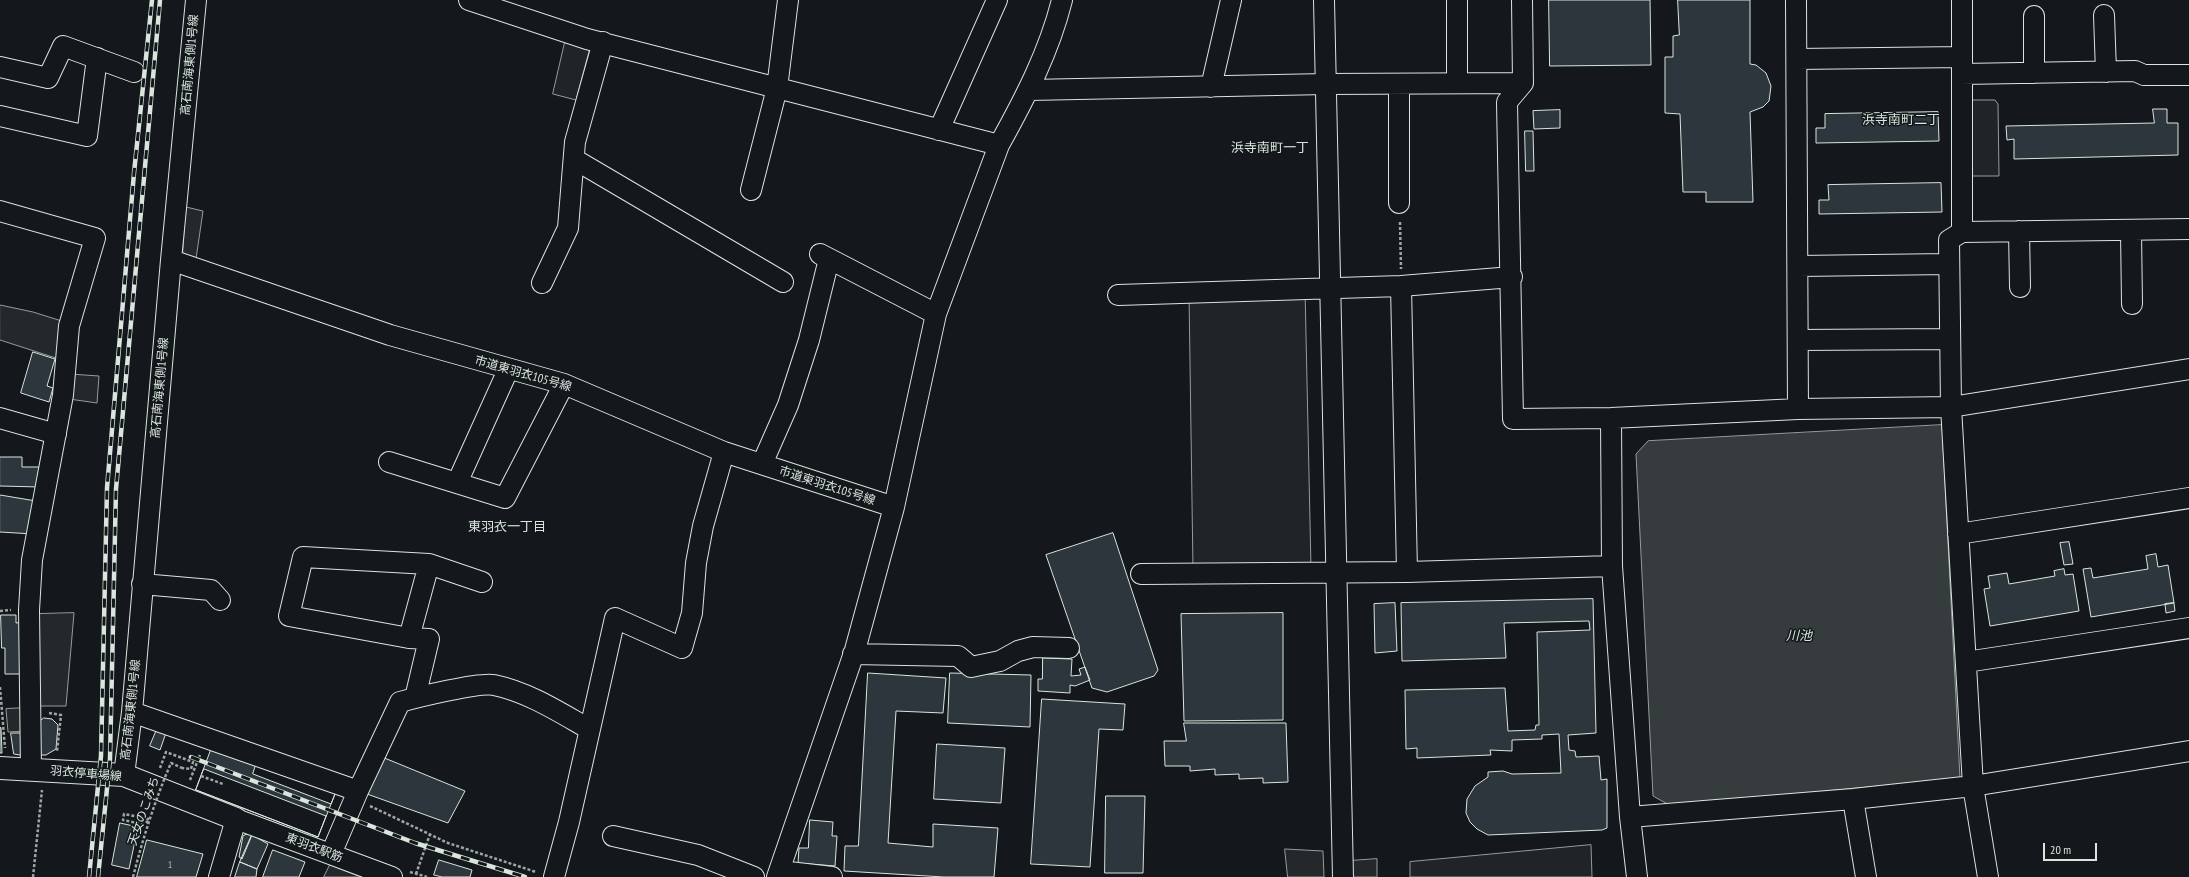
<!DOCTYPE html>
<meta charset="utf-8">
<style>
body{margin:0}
#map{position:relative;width:2189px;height:877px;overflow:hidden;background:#14181c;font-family:"PT Sans Narrow",sans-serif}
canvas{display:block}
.scale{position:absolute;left:2043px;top:843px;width:54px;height:18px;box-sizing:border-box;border:2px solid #d8e6dc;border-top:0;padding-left:5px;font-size:12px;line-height:14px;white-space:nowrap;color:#d8e6dc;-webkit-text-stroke:3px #14181c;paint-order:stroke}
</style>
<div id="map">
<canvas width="2189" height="877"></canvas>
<div class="scale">20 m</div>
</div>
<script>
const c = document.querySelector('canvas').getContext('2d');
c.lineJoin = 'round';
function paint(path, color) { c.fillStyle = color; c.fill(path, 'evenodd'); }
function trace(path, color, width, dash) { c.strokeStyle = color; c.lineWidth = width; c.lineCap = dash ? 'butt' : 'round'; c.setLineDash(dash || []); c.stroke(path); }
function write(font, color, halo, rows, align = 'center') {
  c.font = font + ' "PT Sans Narrow","Noto Sans JP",sans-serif'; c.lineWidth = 3; c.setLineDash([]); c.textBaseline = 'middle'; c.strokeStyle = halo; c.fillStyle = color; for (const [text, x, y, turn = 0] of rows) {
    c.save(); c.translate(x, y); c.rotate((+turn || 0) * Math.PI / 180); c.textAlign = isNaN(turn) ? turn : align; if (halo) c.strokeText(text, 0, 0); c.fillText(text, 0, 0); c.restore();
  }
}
const green = new Path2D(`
 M566,38L591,44L576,100L553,94Z
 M1972,100H1995L1998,104L1999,176H1972Z
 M1305,288L1311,568L1193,570L1189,293Z
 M1591,845L1592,877H1410V862Z`);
paint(green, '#202428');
trace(green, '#939e99', 1);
const parking = new Path2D(`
 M186,207L203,211L196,259L183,254Z
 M0,305L33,312L65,322L62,360L0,340Z
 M70,374L99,376L97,403L69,399Z
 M74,613L66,706H36L38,614Z
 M25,708L26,731L8,732L6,709Z
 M1285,849L1323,851L1324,877H1288Z
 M1377,859V877H1350L1349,861Z
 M330,865L361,877H324Z`);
paint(parking, '#24282b');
trace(parking, '#939e99', 1);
const water = new Path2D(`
 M1942,425L1960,778L1671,806L1653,796L1636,454L1648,441Z`);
paint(water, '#363b3e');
trace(water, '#939e99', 1);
const building = new Path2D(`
 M1549,0H1650L1651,65L1550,66Z
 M1678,0H1750V64L1756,65L1766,73L1771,86L1769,101L1763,107L1750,112L1753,202H1706V192H1683L1680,114L1665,113V57H1673V36L1679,35Z
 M2153,109H2167V123H2178V155L2014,159V139L2007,140L2006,126L2154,123Z
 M1560,110V128L1534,129L1533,111Z
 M1938,112L1939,141L1816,143V128H1825V114Z
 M1525,131H1533L1534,171H1526Z
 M1941,183L1942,212L1819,214V200H1829L1828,185Z
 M33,352L55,359L47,386L53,388L49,402L21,393Z
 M0,457H22V467H41L40,487L0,486Z
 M0,495L36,501L33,534L0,532Z
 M1113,533L1158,670L1154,676L1107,692L1092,688L1046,555Z
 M2069,542L2073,564L2064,565L2060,543Z
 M2156,554L2158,567L2168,565L2174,603L2091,617L2083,569L2091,568L2093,578L2148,569L2146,556Z
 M2064,569L2065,575L2073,574L2079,611L1990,626L1984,589L1990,588L1988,576L2007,573L2009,584L2055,576L2054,571Z
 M1593,599L1596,733L1568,735L1569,750L1575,751L1576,757L1599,756L1601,780L1607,779V828L1602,830L1488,835L1477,829L1470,822L1466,813L1467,799L1475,786L1488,777V772L1503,771L1512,774L1561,773L1559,734L1542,735V739L1512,740V751L1490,750L1491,755L1417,758V748L1406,749L1405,690L1505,688L1508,731L1535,730L1536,725H1539L1537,632L1590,630L1589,621L1504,623L1506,658L1402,661L1401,603Z
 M1395,603L1397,651L1375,653L1374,604Z
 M2174,603L2175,611L2166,613L2165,604Z
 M1283,613V720L1184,721L1181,614Z
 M1,615H16V623L23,622L25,674H5V648H2Z
 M1043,658L1072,659L1071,676L1081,675L1079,669L1085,667L1090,680L1075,686L1070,685V693L1038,691V679H1042Z
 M868,673L946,678L943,713L896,711L888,843L933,847V824L998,828L994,877H944L844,871L845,846H858Z
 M950,673L1031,675L1030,727L948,723Z
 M1042,699L1125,704L1123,730L1099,729L1090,867L1031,864Z
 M44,718L52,719L58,725L56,749L46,755H40L39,722Z
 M1184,723H1286L1288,782L1263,783V778L1239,779V774L1215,775V769L1190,771V766H1165L1164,741H1186Z
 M158,727L167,730L160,750L150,746Z
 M1,728L2,753H0V728Z
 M11,733H25V756L14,754Z
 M214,742L337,789L318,837L196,790Z
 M937,744L1005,748L1001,803L934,799Z
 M382,757L465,791L448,823L367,794Z
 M258,759L337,789L331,804L253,774Z
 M204,769L326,816L318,837L196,790Z
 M1106,796H1145L1143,873H1105Z
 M810,820L833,822L832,836H837L835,866L798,863L799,848H808Z
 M120,823L138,827L129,869L112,865Z
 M248,834L252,835L242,859L239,857L243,836Z
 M252,835L268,844L257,869L240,862Z
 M147,840L203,854L196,877H137Z
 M273,850L305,862L299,877H263Z
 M439,860L472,870L470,877H442L434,875Z
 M240,862L257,869L256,877H235Z`);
paint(building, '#2c363c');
trace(building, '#d8e6dc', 1);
const minor = new Path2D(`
 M469,0L587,39L999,145L936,314L894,507L855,650L777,877
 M1324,0L1343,877
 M1522,0L1523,83L1507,102L1513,419L1611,418L1798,409L1951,407L2189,369
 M1796,0L1798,409
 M1962,0V232
 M2104,15L2106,72
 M2034,16V73
 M1797,59L1962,57
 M0,67L48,78L63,46L134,72
 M1962,74L2135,71L2144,75H2189
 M1457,82V0
 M1399,84V203
 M1211,87L1231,0
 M1029,90L1326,84L1523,83
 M0,116L87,136L97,58
 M939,130L997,0
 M999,145C1025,98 1049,52 1062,0
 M574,159L783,282
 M751,190L777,88L788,0
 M0,211L95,238L69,326L63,395L32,560L29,610L31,769
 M2019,231L2020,287
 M2131,231L2132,304
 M820,254L936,314
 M171,260L390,335L564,384L724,452L894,507
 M1799,266L1947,264
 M542,283L568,228L575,142L603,42
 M1401,286L1407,572
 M1118,295L1401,286L1512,277
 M1798,340L1948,339
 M0,418L56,434
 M1611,418L1612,566L1630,817L1637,877
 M389,462L505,498L564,384
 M762,464L788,405L809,340L829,259
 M457,483L508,370
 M1958,534L2189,498
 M1141,574L1407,572L1612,566
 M142,584L211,590L220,600
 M409,638L429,564
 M853,654L958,656L971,667L1000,661L1018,651L1033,647L1069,648
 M1966,662L2189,628
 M415,698L429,639L409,638L289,616L303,557L429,564L482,582
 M132,712L358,791L400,702C418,697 479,682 494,685C528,692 559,712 589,729
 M124,775L132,712L171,260L196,0
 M1853,799L1866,877
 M1630,817L1853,799L1973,786L2189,751
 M613,836L698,855L754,877
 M331,854L358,791
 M780,871L832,877
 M219,877L236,819L392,877
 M554,877L569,822L615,618L682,648L692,613L696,563L703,526L724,452
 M1988,877L1973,786L1951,407L1949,240L1962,232L2189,229`);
const major = new Path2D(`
 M0,768L124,775L236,819`);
trace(minor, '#d8e6dc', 22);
trace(major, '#d8e6dc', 24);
trace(new Path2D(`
 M1400,222L1401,269
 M0,611L11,610
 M0,687L5,748
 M49,713L61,715L57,751
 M160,768L166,752L193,762L191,769L182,768
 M201,776L223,784
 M190,780L200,755
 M370,806L448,843L536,872
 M149,819L124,814L123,820L142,824L149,821
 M410,872L427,877
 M416,874L430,834
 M33,877L42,790`), '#9da8a2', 2.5, [3, 2]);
trace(minor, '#14181c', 20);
trace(major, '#14181c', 22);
const rail = new Path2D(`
 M191,757L415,843L525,877
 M89,877L101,756L107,488L134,173L152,0
 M98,877L110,759L116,489L160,0`);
trace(rail, '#d8e6dc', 4.5);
trace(rail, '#14181c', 3, [9]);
trace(new Path2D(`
 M133,877C143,838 155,800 171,763L182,768`), '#9da8a2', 2.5, [3, 2]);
write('10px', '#adbab4', null, [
 ["1",170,865]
]);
write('12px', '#d8e6dc', '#14181c', [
 ["高石南海東側1号線",190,65,-85],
 ["市道東羽衣105号線",523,374,16],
 ["高石南海東側1号線",160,388,-85],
 ["市道東羽衣105号線",827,486,18],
 ["高石南海東側1号線",131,710,-84],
 ["羽衣停車場線",86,774,5],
 ["天女のこみち",144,811,-71],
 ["東羽衣駅筋",314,848,21]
]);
write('13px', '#d8e6dc', '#14181c', [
 ["浜寺南町二丁",1901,120],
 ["浜寺南町一丁",1270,148],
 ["東羽衣一丁目",507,527]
]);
write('italic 13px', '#d8e6dc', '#14181c', [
 ["川池",1799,636]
]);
</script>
